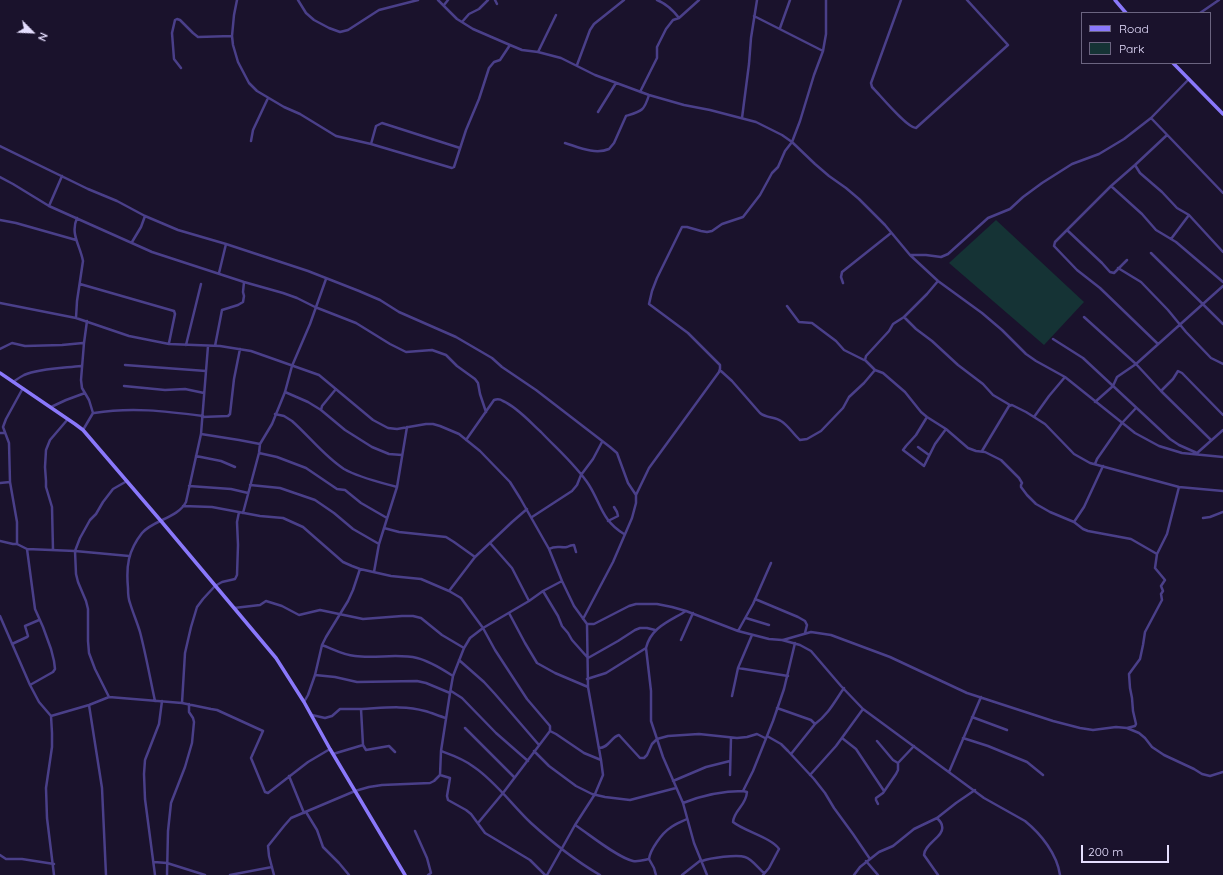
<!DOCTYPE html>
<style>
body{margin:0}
#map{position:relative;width:1223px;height:875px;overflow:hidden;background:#1a122c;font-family:Quicksand,sans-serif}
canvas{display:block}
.legend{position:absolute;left:1081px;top:12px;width:130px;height:52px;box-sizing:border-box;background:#1a122c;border:1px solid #6b6480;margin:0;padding:5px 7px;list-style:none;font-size:12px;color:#e5defe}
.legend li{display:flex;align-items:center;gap:8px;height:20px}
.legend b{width:20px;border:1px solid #6b6480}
.north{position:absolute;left:12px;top:12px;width:40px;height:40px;-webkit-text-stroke:3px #1a122c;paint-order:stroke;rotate:114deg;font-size:11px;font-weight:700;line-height:16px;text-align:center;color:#e5defe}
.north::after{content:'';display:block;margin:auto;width:14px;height:18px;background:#e5defe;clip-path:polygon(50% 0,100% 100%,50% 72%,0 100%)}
.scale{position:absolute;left:1081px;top:845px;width:88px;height:18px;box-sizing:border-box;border:2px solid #e5defe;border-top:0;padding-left:5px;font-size:12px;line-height:14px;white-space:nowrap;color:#e5defe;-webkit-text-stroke:3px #1a122c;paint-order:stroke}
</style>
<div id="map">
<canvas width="1223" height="875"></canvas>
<ul class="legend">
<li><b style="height:5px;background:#8a78fb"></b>Road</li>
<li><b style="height:11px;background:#153335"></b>Park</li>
</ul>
<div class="north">N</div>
<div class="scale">200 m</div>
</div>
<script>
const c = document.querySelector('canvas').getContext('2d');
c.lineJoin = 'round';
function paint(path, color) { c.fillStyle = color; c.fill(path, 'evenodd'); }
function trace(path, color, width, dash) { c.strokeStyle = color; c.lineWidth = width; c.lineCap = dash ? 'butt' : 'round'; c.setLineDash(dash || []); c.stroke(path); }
paint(new Path2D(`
 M996,220L1084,302L1044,345L949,263Z`), '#153335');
trace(new Path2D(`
 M237,0L234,15L232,36L233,45L238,62L249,83L257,91L284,107L300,114L336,136L371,144L452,168L454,167L466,130L479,99L489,68L494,62L500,60L510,45
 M298,0L306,13L314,20L329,28L340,32L348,30L379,10L418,0
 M438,0L457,19L473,29L510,45L522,50L538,52L561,58L595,75L649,95L684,105L710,110L756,122L782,135L792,142L815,164L829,176L846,188L859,199L885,225L910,255L938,281L982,313L1002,330L1026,354L1036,361L1065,377L1135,433L1159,446L1182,453L1223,457
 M495,0L497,4
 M657,0C667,4 673,10 679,18
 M901,0L871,83L872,87C880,95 907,128 916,128L1008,45L967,0
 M444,5L448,0
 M1200,13L1219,0
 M754,16L823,51
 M462,22L469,14L479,9L488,0
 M780,28L790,0
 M538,52L556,15
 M577,65L590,30L594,24L624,0
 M181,68L174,59L172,33L175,20L177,19L180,20L193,33L198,37L232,36
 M640,92L657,58V47L666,29L673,20L679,18L699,0
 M598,112L616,83
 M742,118L749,64L751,38L757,0
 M1151,118L1223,193
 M251,141L253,130L268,98
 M565,143C578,147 595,155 609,149L614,143L626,116C642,111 644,111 649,95
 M371,144L376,126L382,123L460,148
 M0,146L88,189L117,201L145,216L178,230L226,244L308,271L359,291L380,300L399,312L456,337L492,358L502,367L536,390L610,447L617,453L628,483L636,495
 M1135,165L1140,173L1162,192L1177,208L1189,215L1223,252
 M0,177L13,184L49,206L152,252L244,282L283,293L297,298L315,307L356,323L390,344L406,352L432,350L446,355L457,366L475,379L478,383L480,394L486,412
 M1111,186L1142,214L1156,230L1176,242L1223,282
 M49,206L62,176
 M0,220L16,223L76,240
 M1067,230L1102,263L1110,272L1114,273L1127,260
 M1171,239L1189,215
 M132,242L141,227L145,216
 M1151,253L1223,324
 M910,255H926L941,257L948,254L988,218L1010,209L1023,197L1042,183L1072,164L1099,154L1124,139L1151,118L1189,79
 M1118,268L1141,282L1168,310L1186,332L1211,358L1223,364
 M219,273L226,244
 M938,281L927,294L904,317L893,324L889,331L866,356L865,360L875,370L883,373L905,392L921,412L927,417L946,429L968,448L976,451L985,452L1001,460L1019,478L1022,483L1021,485V487L1027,495L1036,504L1050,512L1074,522L1083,529L1088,531L1131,539L1157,554
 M843,283L841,277L842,272L891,233
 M80,284L174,311L175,314L169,343
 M0,303L76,318L129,336L169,344L220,346L251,351L319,375L373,420L388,428L397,429L426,424H433L440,426L459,434L480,451L510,482L520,498L549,549L562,581L574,606L587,624H594L629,606L636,604H657L672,607L686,611L738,631L769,639L782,640L800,645L811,651L841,686L863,709L984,798L1025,821C1041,834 1057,854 1060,875
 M787,306L799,322L812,323L836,341L844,350L864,360
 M904,317L916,329L932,341L958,365L983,384L993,395L1010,405
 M1084,317L1136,364L1161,391L1211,440
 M76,318L77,301L83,261C80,245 70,234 77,218
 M1053,339L1083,358L1170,439L1179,445L1197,453
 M1158,344L1100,288L1077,270L1054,246L1055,242L1111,186L1135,165L1167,135
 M186,345L201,284
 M215,346L222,310L238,305L243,302L244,296L243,292L244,282
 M0,349L12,343L25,346L62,345L83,343
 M125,365L206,371
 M721,371L732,381L760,413C766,418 775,417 781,421C789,426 793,434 800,440L807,439L821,431L843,408L849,397L864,383L875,370
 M13,382C16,380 20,377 24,375C40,368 64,368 81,366
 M124,386L165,390L185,389L204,393
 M1161,391L1173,379L1178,371L1182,373L1223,415
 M285,392L308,402L321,410L345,430L372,447L389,454L402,455
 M1095,402L1113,386L1117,377L1136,364L1223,286
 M51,407L66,400L85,393
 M321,410L322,406L336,389
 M94,413C131,407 165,411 203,416
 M275,414L284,416L292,421C309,436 325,457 344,469C360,478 379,482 397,487
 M202,417L228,416L230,414L234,379L240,349
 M927,417L916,435L906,446L903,450L924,466L935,444L946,429
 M1034,417L1049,396L1065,377
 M83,430L93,413L89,400L82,388L81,380L84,343L87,321
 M0,433H4
 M201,434L239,440L260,444
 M466,440L494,400C497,399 500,399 503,401C517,407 530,422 541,432C557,449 576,465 589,485C601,504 602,521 624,534
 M918,447L929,455
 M982,451L1009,406L1012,405L1026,412L1034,417L1045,424L1074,454L1090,463L1179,487L1223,491
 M259,453L277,457L306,468L337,489L345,490L361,503L387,518
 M1196,454L1223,430
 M196,456L221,461L235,467
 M1095,464L1097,459L1122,423L1136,408
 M0,483L10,482
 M250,485L280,488L315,500L334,513L353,529L379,544
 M189,486L231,489L248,493
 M183,506L212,507L260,516L283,518L303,527L343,562L352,566L360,569L391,576L421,579L449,591L461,598L483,628L495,650L527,699L550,726V731L556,734L584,753L601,760
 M243,513L259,453L260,444L272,424L285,392L292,366L310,324L326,279
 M532,517L572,491L577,485L581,475L593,459L602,442
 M1203,518L1210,517L1223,512
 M608,521L618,516L617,512L614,507
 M1074,522L1084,507L1103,466
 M384,528L399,532L446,537L454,542L475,557
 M0,541L13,544H17L27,549L75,551L129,556
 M490,543L512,568L529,601
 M17,544V522L10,482L9,443L3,427L6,419L23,388
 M27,549L35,609L43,627L51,649L54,661L55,669L53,672L30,685
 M549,549C556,545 560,548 567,547C569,546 571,545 574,545L576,552
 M53,550L52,507L46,487V481L45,467L46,450L50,440L68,419
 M374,572L379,544L397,487L407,427
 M449,591L475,557L512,522L527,509
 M543,591L558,616L562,626L568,633L572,640L588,658L618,641L635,630L640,628H647L655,630
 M755,599L798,617L805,621L807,625L805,633
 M234,608L260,605L266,601L282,606L299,615L320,610L363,619L402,616H413L421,618L442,635L464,648
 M686,611C670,621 651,627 646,648L651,691V721L663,757L683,803L694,843L707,875
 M509,613L525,643L537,663L555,673L588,687
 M0,616L30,685L39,702L51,716L52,733V747L46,788L47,818L54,875
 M746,618L769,625
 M583,619L613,562L632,518L636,503V495L649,468L719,372L720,369V365L688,333L649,304L652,291L657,278L682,227H687L701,231L707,232L712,231L722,224L743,217L760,195L772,173L778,167L785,151L792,142L800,121L814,75L823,51L826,34V0
 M738,631L753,604L771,563
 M681,640L693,613
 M783,640L811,632L831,635L890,657L967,693L1053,721L1080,728L1093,730L1116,727L1127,728L1139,733L1145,738L1152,747L1164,755L1194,769L1202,774L1210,776L1223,772
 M12,644L27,637L28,636L25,626L39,620
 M322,645C333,649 343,655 355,656C375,659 397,653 417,658C430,661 442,669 453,676
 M459,660L484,682L495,694L539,745
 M738,668L788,676
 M315,675L335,677L357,682L417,681L426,683L450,693
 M587,679L606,673L646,648
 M451,691L462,698L496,733L528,761
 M732,696L738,668L752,635
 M109,697L95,669L89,653L88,641V609L86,601L78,582L76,574L75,551L80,538L90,520L96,514L103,502L113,489L127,481
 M155,701C150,678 146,655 140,632C137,622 133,613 130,603C128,598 128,593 128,588C126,566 128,551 142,533C153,520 178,518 186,502L201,434L208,346
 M304,702L308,695L315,675L322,645L326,637L348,601L353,590L360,569
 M182,703L185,653L191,627L197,607L203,599L215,586L222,582L235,579L237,575L238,545L237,522L239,512
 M89,705L102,788L106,875
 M777,708L811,720L815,724
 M362,709C383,708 404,705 425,711C432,713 439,716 446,718
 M312,715L325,718L332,716L340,709H361L363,745
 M51,716L89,705L109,697L182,703L211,709L217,710L263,731L251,758L265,792L268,793L308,762L330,749
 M972,717L1007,730
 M465,728L514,777
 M1127,728L1135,726L1136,724L1133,711L1132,698L1130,688L1129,674L1140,659L1143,645L1145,632L1162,600L1161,594L1163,591L1161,586L1165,580L1155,568L1157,554L1167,534L1179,487
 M767,736L781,744L788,751L814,779L825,793L834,808L853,834L870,859
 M842,738L856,749L884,791
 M963,738L988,746L1027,762L1043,775
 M877,741L893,760L898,763
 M599,748C609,748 611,737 619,735L640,758H644L647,755L652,744L657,739L668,736L699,734L737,738L747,737L757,734L765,738
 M441,751C452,755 464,759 474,767C496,782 512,805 531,823C553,843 574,860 600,875
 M534,751L549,766L576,786L592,794L605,797L630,800L676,788
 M333,754L363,745L366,750L389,746L395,752
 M791,754L815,724C828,715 835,701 844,688
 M949,772L981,697
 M440,775L450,778L447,796L448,800L466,810L471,814L485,833L530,860L545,875
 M730,775L731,738
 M810,775L836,746L863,709
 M289,776L304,813
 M673,781L706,767L730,761
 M743,791L747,792C746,806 734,810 733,822C744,831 772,838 779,849L769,868L763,875
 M683,803C703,795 721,791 743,791L753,771L773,721L784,689L795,643
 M878,804L876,800V798L883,793L896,774L898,770V763L914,746
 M306,812L317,830L323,847L339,863L349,875
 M937,818C939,820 942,823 942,826C945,836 924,844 924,855L938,875
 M478,823L503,793L550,731
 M575,825C589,834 618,858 633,861C638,862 644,860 649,859
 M415,831L427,858L431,873L428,875
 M0,855L6,859H22L54,864
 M702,861C710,858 737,854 745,857C752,859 758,868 764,873
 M866,861L878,875
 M154,862L167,863L205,875
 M155,875L145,799L144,774L145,760L159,724L162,701
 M167,875L168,831L171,803L185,767L192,743L194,722L193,718L189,712V704
 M230,875L272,867
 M274,875L269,856L268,846L284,826L291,818L355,791L369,787L382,785L430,783L434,781L440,775L441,751L450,693L453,676L464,648L470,638L483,628L529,601L543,591L562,581
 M547,875L575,825L595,794L603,775L601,760L588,687L587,624
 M656,875L654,868L649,859C650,850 662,833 670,828C675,824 681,822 687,819
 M682,875L701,860
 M854,875L860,867L879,852L893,846L914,829L937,818L956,803L975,790`), '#4a3f89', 2.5);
trace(new Path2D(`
 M1115,0L1126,13
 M1173,63L1223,114
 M0,373L75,424L83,430L161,521L276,658L304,702L330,749L405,875`), '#8a78fb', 3.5);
</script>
